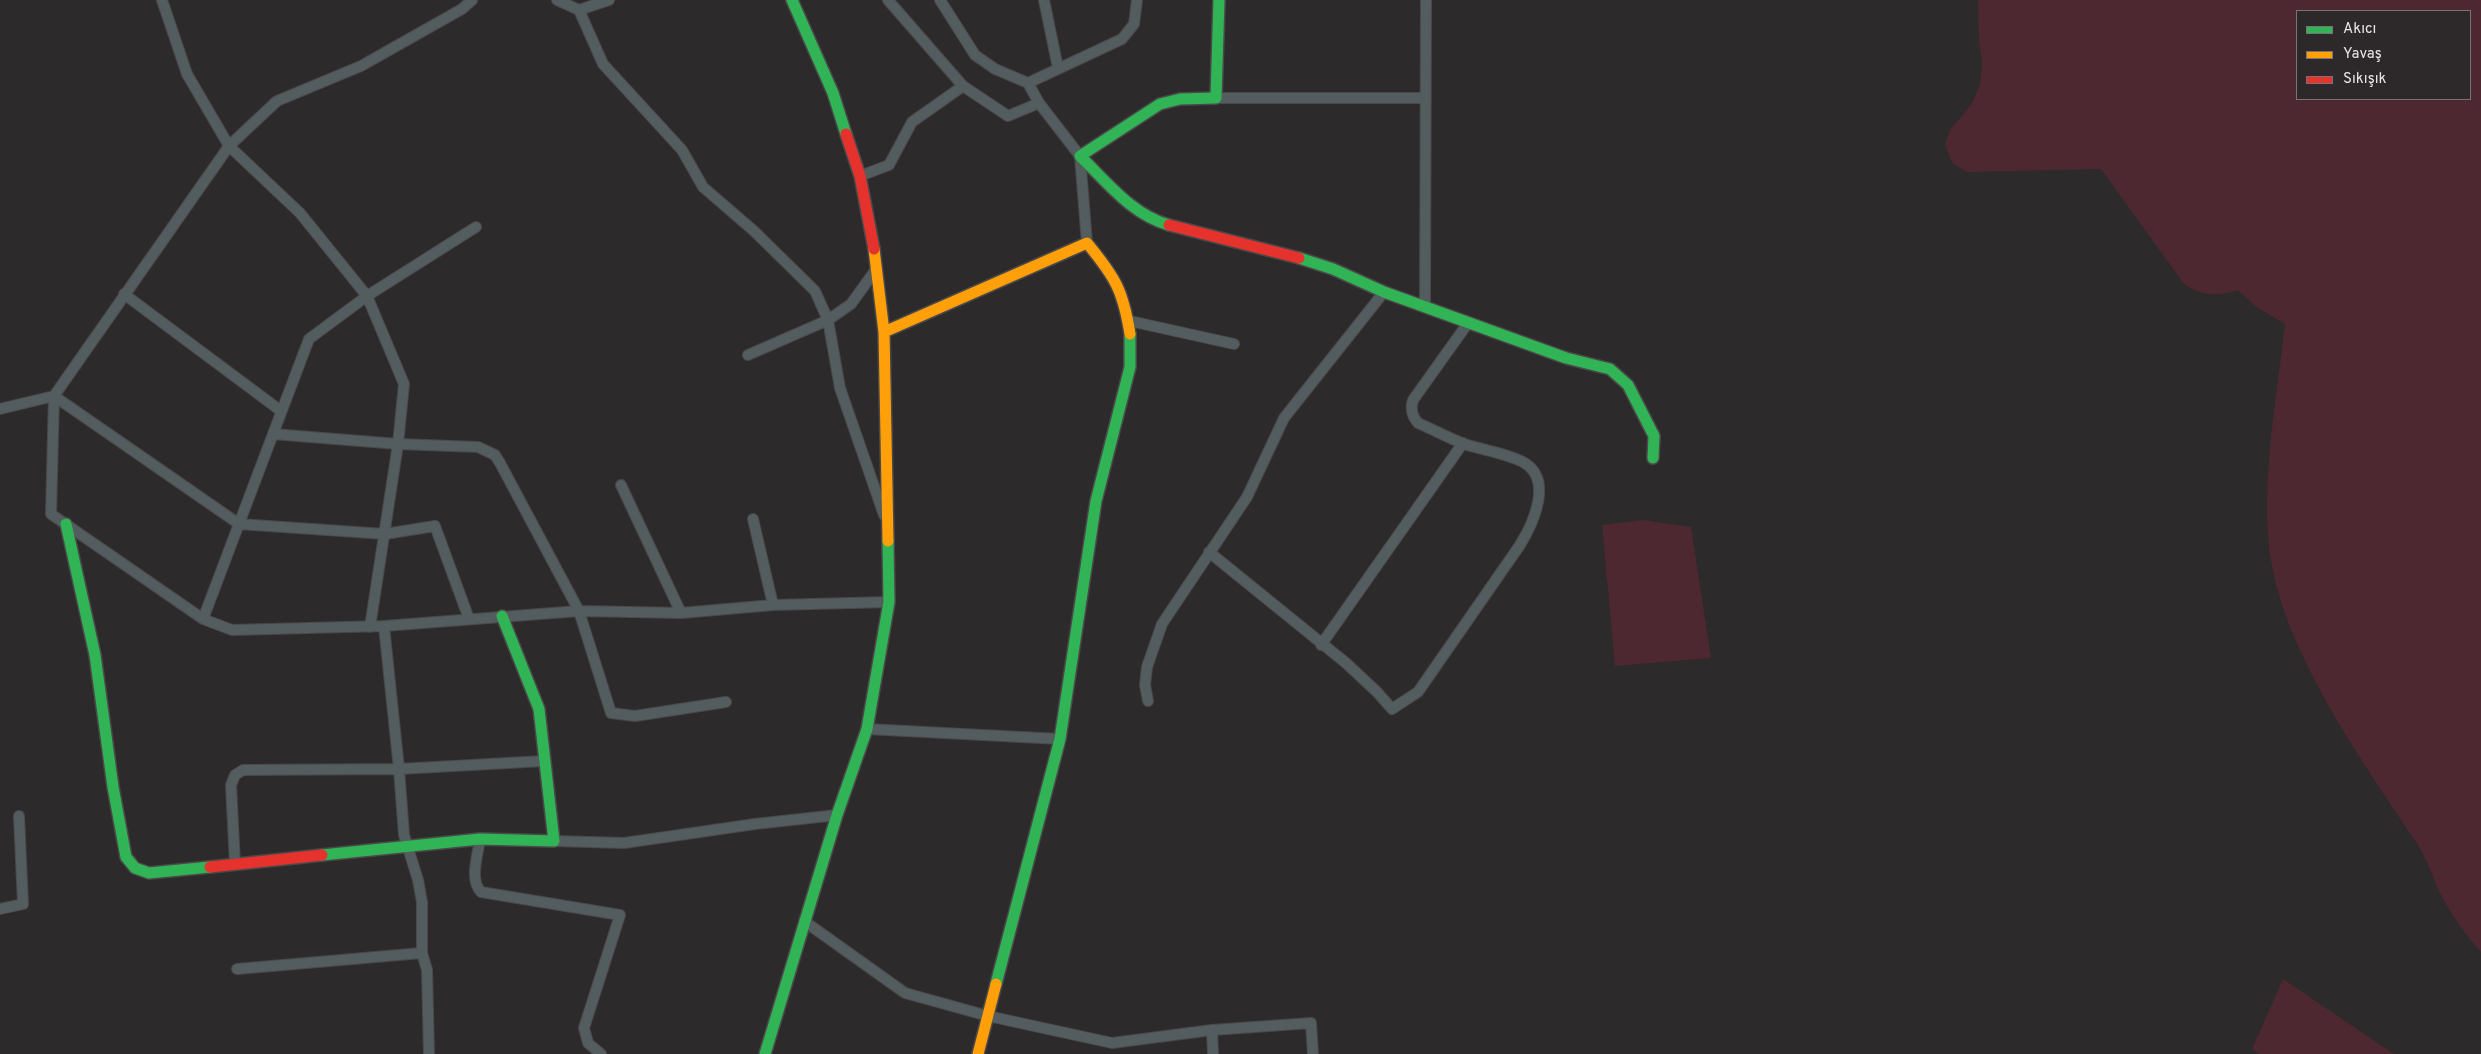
<!DOCTYPE html>
<meta charset="utf-8">
<style>
body{margin:0}
#map{position:relative;width:2481px;height:1054px;overflow:hidden;background:#2c2a2b;font-family:Overpass,sans-serif}
canvas{display:block}
.legend{position:absolute;left:2296px;top:10px;width:175px;height:90px;box-sizing:border-box;background:#2d292a;border:1px solid #787475;margin:0;padding:6px 9px;list-style:none;font-size:15px;color:#e8e5e6}
.legend li{display:flex;align-items:center;gap:10px;height:25px}
.legend b{width:25px;border:1px solid #787475}
</style>
<div id="map">
<canvas width="2481" height="1054"></canvas>
<ul class="legend">
<li><b style="height:6px;background:#30b455"></b>Akıcı</li>
<li><b style="height:6px;background:#ff9f0a"></b>Yavaş</li>
<li><b style="height:6px;background:#e5322d"></b>Sıkışık</li>
</ul>
</div>
<script>
const c = document.querySelector('canvas').getContext('2d');
c.lineJoin = 'round';
function paint(path, color) { c.fillStyle = color; c.fill(path, 'evenodd'); }
function trace(path, color, width, dash) { c.strokeStyle = color; c.lineWidth = width; c.lineCap = dash ? 'butt' : 'round'; c.setLineDash(dash || []); c.stroke(path); }
paint(new Path2D(`
 M1978,0H2481V952C2465,934 2451,915 2440,893C2431,874 2426,856 2414,839C2359,756 2280,647 2269,546C2262,472 2277,397 2285,324L2255,306L2238,290C2218,297 2201,296 2184,284L2101,169L1967,172L1952,163L1945,145L1950,130L1971,105L1980,85L1982,63L1979,41ZM2297,11H2470V99H2297Z
 M1642,520L1691,527L1711,658L1615,666L1602,525Z
 M2283,979L2394,1054H2259L2252,1049Z`), '#4d2831');
const street = new Path2D(`
 M162,0L187,74L229,146L300,213L367,296L404,384L398,444L370,627
 M557,0L579,10L603,64L682,150L703,187L754,231L815,291L828,320L840,388L884,515
 M888,0L963,86L1008,116L1039,103
 M940,0L975,55L995,69L1028,83L1039,103L1080,156L1087,243
 M1044,0L1058,68
 M579,10L609,0
 M1028,83L1122,39L1134,24L1137,0
 M1216,98H1425
 M860,176L889,165L912,122L963,86
 M124,294L281,411
 M1425,305L1426,0
 M1130,321L1234,344
 M748,355L828,320L851,304L877,268
 M54,396L51,514L203,619L232,630L384,626L579,611L681,613L773,605L889,602
 M54,396L239,524L385,534L435,526L469,619
 M0,409L54,396L229,146L277,101L361,66L462,9L472,0
 M273,434L398,444L478,447L495,455L500,463L579,611L611,713L635,716L726,702
 M621,485L681,613
 M753,519L773,605
 M1209,552L1346,663L1377,692L1392,709L1418,692L1520,545C1533,524 1554,479 1523,462C1506,453 1483,450 1464,444C1449,438 1434,430 1418,423C1412,416 1410,409 1413,400L1468,323
 M203,619L309,339L367,296L476,227
 M384,626L399,769L404,835L418,880L422,902V953L427,970L429,1054
 M1321,645L1463,443
 M1148,701L1145,685L1147,667L1162,624L1247,497L1284,418L1384,292
 M867,729L1060,739
 M480,839C478,855 469,879 481,892L620,915L584,1028L588,1043L601,1054
 M554,841L624,843L755,824L837,815
 M235,864L231,785L235,775L243,770L399,769L544,761
 M0,909L23,904L19,816
 M804,921L905,993L988,1016L1112,1043L1212,1030L1311,1023L1313,1054
 M237,969L422,953
 M1212,1030L1213,1054`);
const fast = new Path2D(`
 M792,0L833,93L846,134
 M1169,225C1132,215 1107,182 1080,156L1160,104L1180,99L1216,98L1219,0
 M1299,258L1333,269L1384,292L1566,358L1610,369L1628,385L1654,436L1653,458
 M66,524L95,655L113,787L126,857L135,868L149,873L210,867
 M322,855L480,839L554,841L539,709L502,616
 M996,984L1060,739L1096,501L1130,367V334
 M765,1054L837,815L867,729L889,602L888,541`);
const slow = new Path2D(`
 M874,249L884,332L888,541
 M884,332L1087,243C1115,277 1123,290 1130,334
 M978,1054L996,984`);
const jam = new Path2D(`
 M846,134L860,176L874,249
 M1169,225L1299,258
 M210,867L322,855`);
trace(street, '#4a4849', 12);
trace(fast, '#4a4849', 14);
trace(slow, '#4a4849', 14);
trace(jam, '#4a4849', 14);
trace(street, '#535c5e', 10);
trace(fast, '#30b455', 11);
trace(slow, '#ff9f0a', 11);
trace(jam, '#e5322d', 11);
</script>
